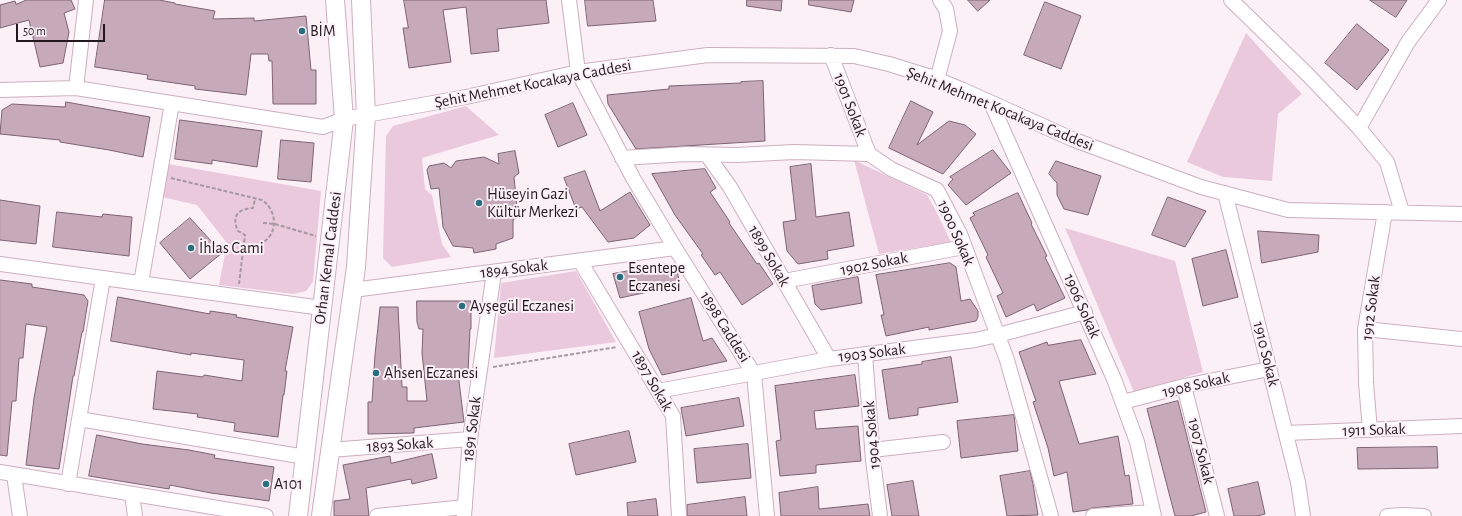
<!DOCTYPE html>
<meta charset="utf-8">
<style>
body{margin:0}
#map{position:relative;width:1462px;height:516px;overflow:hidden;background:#fcf0f7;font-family:"Alegreya Sans",sans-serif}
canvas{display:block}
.scale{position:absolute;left:16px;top:24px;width:89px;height:18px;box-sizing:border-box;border:2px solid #22181e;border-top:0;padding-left:5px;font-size:12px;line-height:14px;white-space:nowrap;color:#22181e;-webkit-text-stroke:3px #fcf0f7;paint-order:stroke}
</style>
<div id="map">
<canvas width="1462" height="516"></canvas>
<div class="scale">50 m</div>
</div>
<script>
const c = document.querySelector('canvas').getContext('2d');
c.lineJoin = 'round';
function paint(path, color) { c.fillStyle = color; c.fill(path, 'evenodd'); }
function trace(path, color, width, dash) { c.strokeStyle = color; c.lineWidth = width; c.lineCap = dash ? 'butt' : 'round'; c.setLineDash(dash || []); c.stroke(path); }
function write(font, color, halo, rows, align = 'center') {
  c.font = font + ' "Alegreya Sans",sans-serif'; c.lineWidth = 4; c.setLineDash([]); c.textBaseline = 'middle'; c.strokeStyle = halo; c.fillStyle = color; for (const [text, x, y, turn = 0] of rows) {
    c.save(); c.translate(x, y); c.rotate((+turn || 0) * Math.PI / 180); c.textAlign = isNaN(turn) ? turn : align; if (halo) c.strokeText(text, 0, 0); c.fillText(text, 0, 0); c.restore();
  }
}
paint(new Path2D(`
 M1246,33L1302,94L1278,114L1272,181L1223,177L1187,162Z
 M466,106L499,135L422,158L425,189L432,195L442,244L451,257L392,267L383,258L386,136L393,126Z
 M854,160L927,195L934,207L951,242L879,254Z
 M168,164L321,191L313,282L306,291L294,294L219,285L227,243L197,205L162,197Z
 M1065,228L1175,261L1203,372L1134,392Z
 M576,271L616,342L494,358L501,283Z`), '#ebc9dc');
const building = new Path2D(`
 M27,0H71L75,9L64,13L69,32L63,63L40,67L29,20L0,28V5L15,1L16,4Z
 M105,0H159L175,3V4L215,11L213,19L254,18V21L306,16L311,70H316V104H273L272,61H269L268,54H251L246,95L195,89V86L147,79L148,75L95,67Z
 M404,0H546L549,23L497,29L499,51L471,54L466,7L443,10L451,62L409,68L403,28H408Z
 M585,0H653L656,21L588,26Z
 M747,0H782L781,11L747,6Z
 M809,0H854L851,12L809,5Z
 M968,0H990L978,11Z
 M1370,0H1407L1396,17Z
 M1045,2L1081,16L1061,69L1024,55Z
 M1357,24L1389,50L1357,90L1325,63Z
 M763,81L765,141L636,149L608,104L607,95L669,89V86L741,83V82Z
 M911,101L933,112L917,145L949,121L965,125L976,134L943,174L889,148Z
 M66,102L150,117L143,157L109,150L60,142V140L0,134L2,110L12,104L65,107Z
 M573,103L587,135L558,147L545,115Z
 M180,120L262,131L257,167L212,160V164L175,159Z
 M281,140L314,143L311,182L278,179Z
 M993,150L1011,173L966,205L948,185L953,179L950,177Z
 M515,151L519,173L514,177L518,216L513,220V238L496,244V249L474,253L473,248L453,246L443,227L439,188L431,189L427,170L429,166L444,163L451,168L456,161L484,157L499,164L498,154Z
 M1056,161L1101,176L1088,215L1064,209L1057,195V183L1049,174Z
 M811,164L816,217L849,212L854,246L827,251L828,259L798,264L787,251L783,222L796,220L790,167Z
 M705,169L716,188L710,192L730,222L729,223L757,264L759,263L773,284L742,305L720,272L715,275L701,255L703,254L675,215L652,174Z
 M585,171L600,211L630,192L650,225L634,238L608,242L582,207L576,209L564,178Z
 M1018,193L1032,223L1031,224L1047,256L1045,257L1065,298L1037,311L1034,304L1006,317L997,296L1003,293L986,257L988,255L970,218L975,215L973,213Z
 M1168,197L1206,211L1185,247L1152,235Z
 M0,200L40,206L36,244L0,240Z
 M57,212L102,217L103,214L132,217L129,256L53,247Z
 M190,218L222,253L190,279L160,243Z
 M1258,231L1319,235L1318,252L1262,263Z
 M1226,250L1238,297L1203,306L1192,259Z
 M950,263L956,267L961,301L970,299L978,311V317L976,321L929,330V327L886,336L881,315H884L876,275Z
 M667,264L677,270L680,285L620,298L613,274Z
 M858,277L862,303L821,310L815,304L812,286Z
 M0,280L32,284V287L84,295L88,301L83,332H82L74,376H73L59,469L26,465L34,398L47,327L26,324L23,358H19L16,401H12L7,456L0,455Z
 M118,297L210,314V311L237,315L236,317L293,327L285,371H287L284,395H283L278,437L234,431L235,423L197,417L198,414L153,409L157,371L203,377L204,375L242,381L244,360L191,353V355L111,341Z
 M691,298L703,341L712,338L727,361L662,375L649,349L639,312Z
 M417,301H471V329H470L468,373H458L464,422L414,428V433L368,434V402H372L375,355L380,307H398L402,387H407V401H427L422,353L423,329H419L417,322Z
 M1081,340L1096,374L1059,381L1079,444L1118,436L1125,476L1129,475L1133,504L1092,508L1087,510L1073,512L1067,472L1054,476L1048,448L1033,402L1036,401L1019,352L1047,342L1048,345Z
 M951,357L958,402L918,408V415L889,419L882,370L922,364V362Z
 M855,375L859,406L814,411L816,429L858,426L861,461L816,465V473L780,476L776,441L781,440L775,386Z
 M739,398L744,426L686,436L681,408Z
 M1178,401L1206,512L1191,516H1175L1147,409Z
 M1014,415L1018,451L961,458L957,421Z
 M629,431L636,462L576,475L569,444Z
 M97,435L142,444L189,450L215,455L214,458L274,467L269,501L211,493L170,485L169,489L89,476Z
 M748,444L751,478L697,483L694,449Z
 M1437,447L1438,468L1358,469L1357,448Z
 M432,454L437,478L412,484L411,479L366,488L369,516H334V501L350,499L343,465L390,456L391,463Z
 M1030,471L1033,484L1038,515L1007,516L1000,476Z
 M913,481L919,516H892L887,485Z
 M1258,482L1265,514L1257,516H1234L1228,489Z
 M818,487L819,509L868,504L870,516H781L779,493Z
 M745,497L747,516H687V505Z
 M656,499L658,516H628L627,503Z`);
paint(building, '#c7aaba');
trace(building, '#7d6372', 1);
const minor = new Path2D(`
 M569,0L578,72L633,178L675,248L754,374L767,516
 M1231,0L1308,75L1359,128L1387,162L1402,212
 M831,55L869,154
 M937,80L950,31L946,9L940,0
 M76,88L86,0
 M0,90L76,88L323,127L344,119L466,97L578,72L708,55L854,56L889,64L931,77L963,90L1072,139L1201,187L1288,210L1462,214
 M991,103L1114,379L1137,442L1154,516
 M1359,128L1408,42L1439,0
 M707,155L730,187L829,359
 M622,158L687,154L737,155L794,152L869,154L891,169L937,190L960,234L1007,360L1051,516
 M1225,193L1298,482L1303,516
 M580,261L673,416L679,516
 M0,264L322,308
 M784,281L964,247
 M141,283L172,103
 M353,290L675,248
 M1365,329L1462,339
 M865,354L873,460L880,516
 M1184,386L1217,516
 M658,391L829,359L975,340L998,335L1085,312
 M1123,402L1184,386L1269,369
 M79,419L305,457
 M1370,430L1366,383L1365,329L1385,212
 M1286,433L1462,426
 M330,450L470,439
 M872,450L943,442
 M0,472L266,516
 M14,475L20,516
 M68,484L103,278
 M132,495L135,516
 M377,516L465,507
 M464,516L470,439L494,272
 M1093,516L1153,512
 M1387,516L1403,515L1424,516`);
const major = new Path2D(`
 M298,516L344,119L335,0
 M321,516L356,267L366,115L361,0`);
trace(minor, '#ccafbf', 16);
trace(major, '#ccafbf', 20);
trace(new Path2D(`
 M171,178L262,200C281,213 277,243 253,245C250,245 247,245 244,245
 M263,223L275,224L316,236
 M239,284L245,235L238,231C231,216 238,209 253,208L255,199
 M493,367L617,347`), '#a59aa0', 2, [4, 2]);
trace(minor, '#fff', 14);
trace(major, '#fff', 18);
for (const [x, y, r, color] of [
 [302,31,4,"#2a6d7f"],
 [479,203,4,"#2a6d7f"],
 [191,248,4,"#2a6d7f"],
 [620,277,4,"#2a6d7f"],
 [462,306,4,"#2a6d7f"],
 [376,373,4,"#2a6d7f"],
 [266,484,4,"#2a6d7f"]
]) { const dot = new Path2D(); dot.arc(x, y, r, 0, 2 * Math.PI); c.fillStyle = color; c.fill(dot); trace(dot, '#fcf0f7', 1.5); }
write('16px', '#22181e', '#fcf0f7', [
 ["BİM",310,31],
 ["Hüseyin Gazi",487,194],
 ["Kültür Merkezi",487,212],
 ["İhlas Cami",199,248],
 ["Esentepe",628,268],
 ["Eczanesi",628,286],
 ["Ayşegül Eczanesi",470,306],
 ["Ahsen Eczanesi",384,373],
 ["A101",274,484]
], 'left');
write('16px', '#22181e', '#fcf0f7', [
 ["Şehit Mehmet Kocakaya Caddesi",533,84,-11],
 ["1901 Sokak",850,105,69],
 ["Şehit Mehmet Kocakaya Caddesi",1000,109,22],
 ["1900 Sokak",956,233,66],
 ["1899 Sokak",769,256,60],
 ["Orhan Kemal Caddesi",328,258,-83],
 ["1902 Sokak",874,264,-11],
 ["1894 Sokak",514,269,-7],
 ["1906 Sokak",1082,306,66],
 ["1912 Sokak",1371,308,-83],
 ["1898 Caddesi",725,327,58],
 ["1903 Sokak",872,353,-7],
 ["1910 Sokak",1266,354,76],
 ["1897 Sokak",652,381,60],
 ["1908 Sokak",1196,385,-13],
 ["1891 Sokak",472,429,-83],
 ["1911 Sokak",1374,430,-2],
 ["1904 Sokak",872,435,-95],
 ["1893 Sokak",400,445,-4],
 ["1907 Sokak",1201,451,76]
]);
</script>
